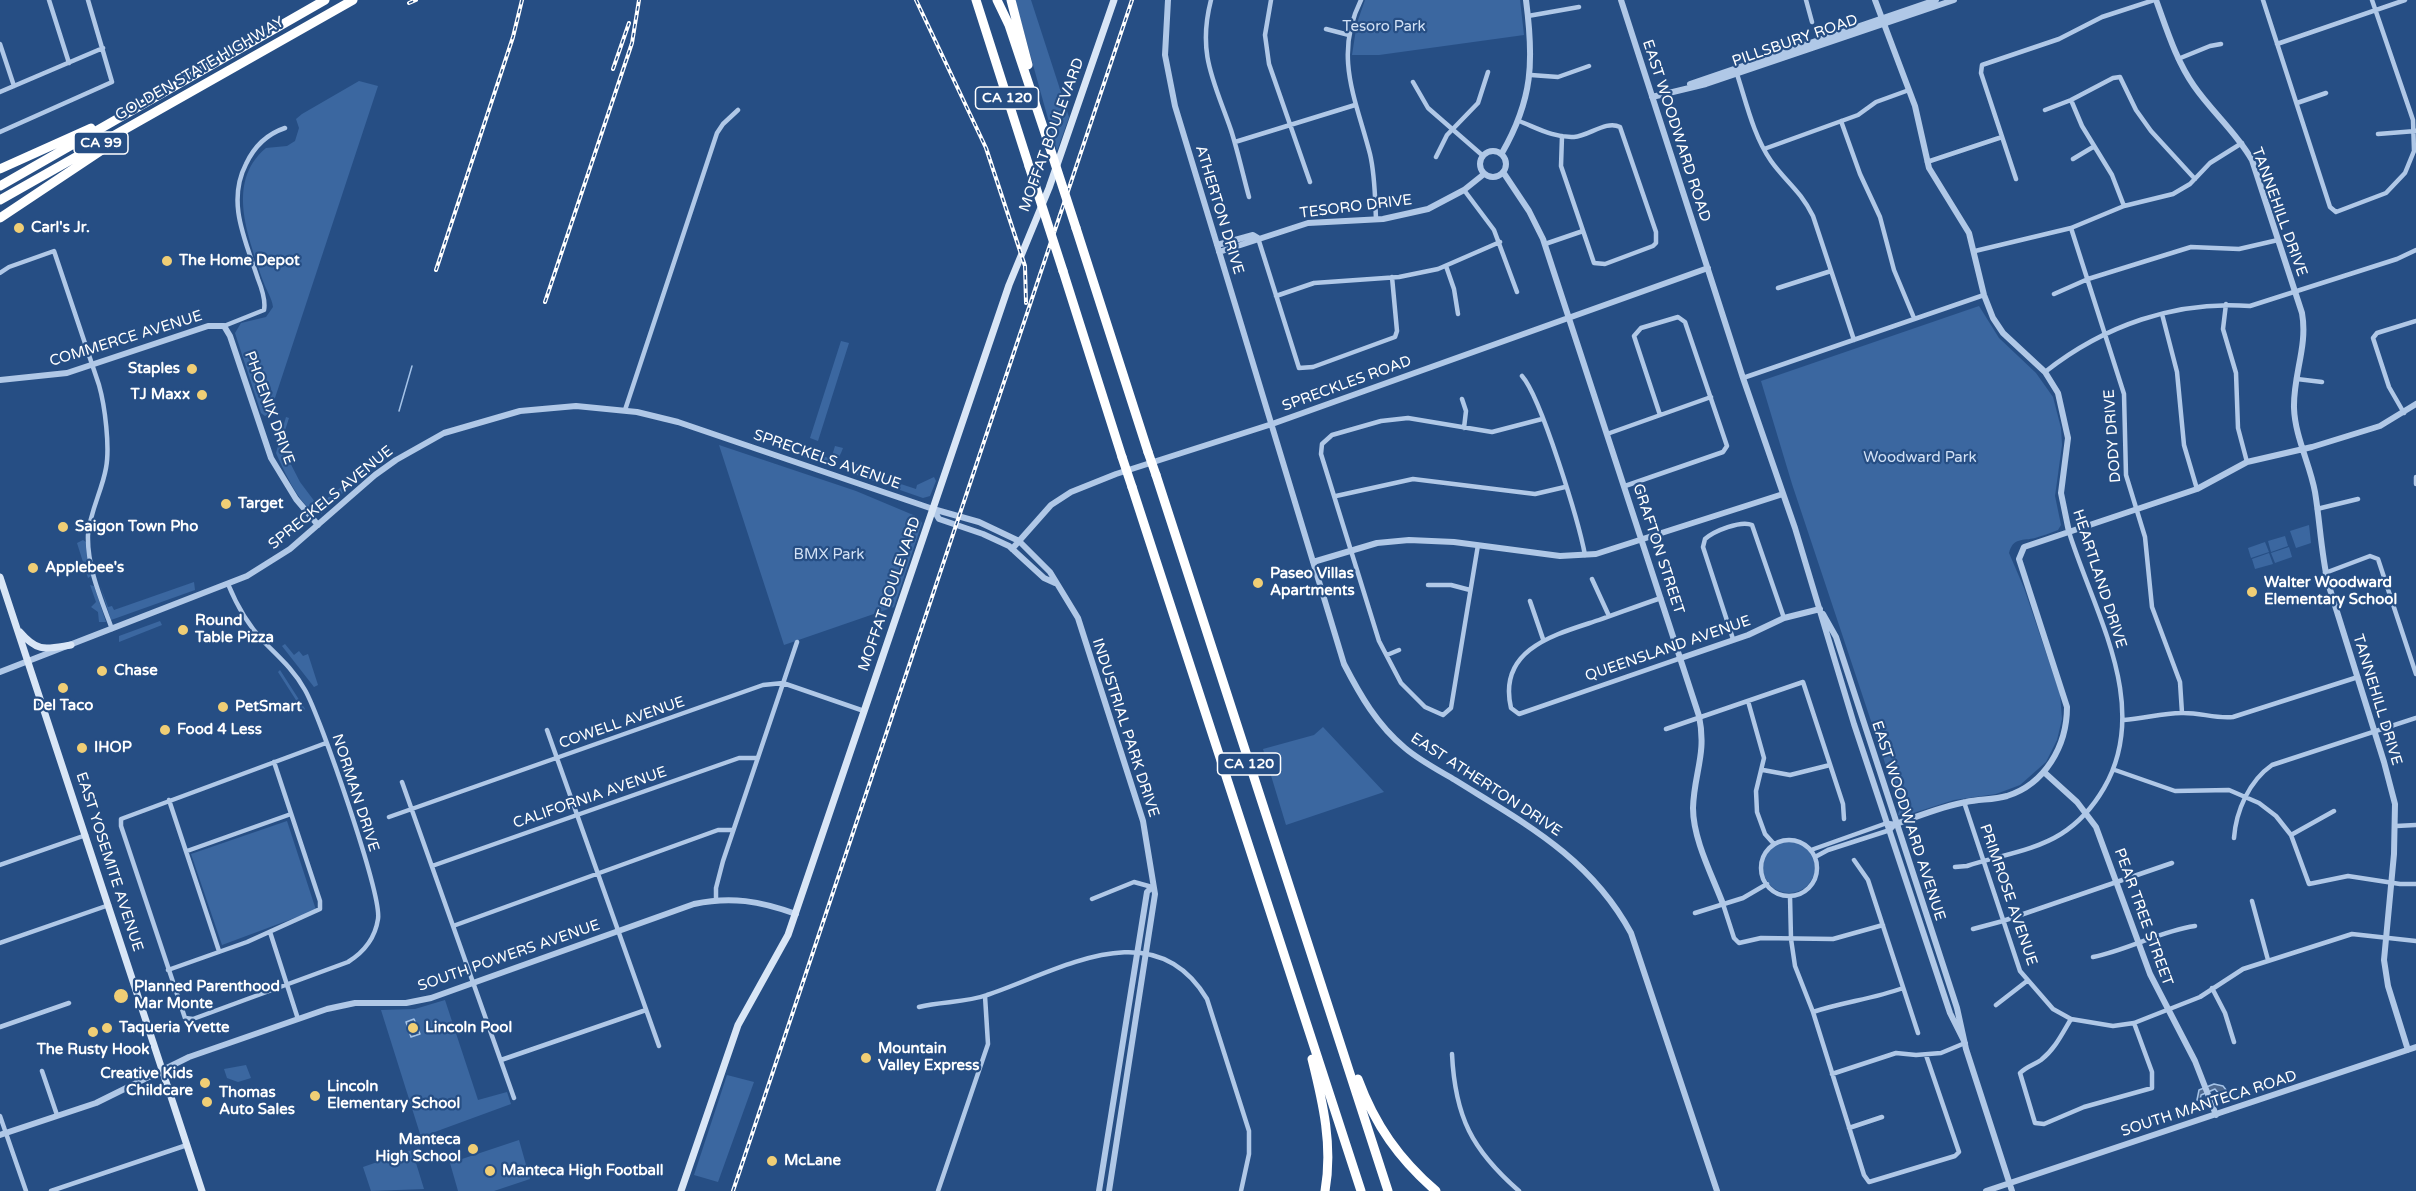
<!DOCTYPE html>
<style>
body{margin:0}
canvas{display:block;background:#264e84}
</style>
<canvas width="2416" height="1191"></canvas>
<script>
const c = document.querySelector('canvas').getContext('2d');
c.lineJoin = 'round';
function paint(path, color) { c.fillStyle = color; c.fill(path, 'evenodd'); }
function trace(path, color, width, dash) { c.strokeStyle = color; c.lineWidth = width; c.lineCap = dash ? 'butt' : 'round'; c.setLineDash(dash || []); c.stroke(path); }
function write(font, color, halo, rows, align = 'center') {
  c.font = font + ' "Varela Round",sans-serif'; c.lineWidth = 4.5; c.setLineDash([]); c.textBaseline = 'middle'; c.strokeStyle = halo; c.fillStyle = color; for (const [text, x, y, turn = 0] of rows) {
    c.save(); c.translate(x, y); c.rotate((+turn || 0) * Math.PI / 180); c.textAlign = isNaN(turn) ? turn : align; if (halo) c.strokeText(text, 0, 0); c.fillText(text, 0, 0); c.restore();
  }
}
paint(new Path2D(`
 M1015,0H1031L1069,117L1057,151Z
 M1365,0H1520L1524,35L1379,55H1352L1357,23Z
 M359,81L378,86L270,413L265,416L261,413L235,333L241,323L266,317L273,307C272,298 266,290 263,281C250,240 224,183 266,148L287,146L295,141L299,128L296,119L302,114Z
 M1979,306L1999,338L2036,373L2053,397L2061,428L2062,445L2055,496L2061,525L2058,530C2050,533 2042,536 2035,538C2023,541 2013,537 2009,553L2024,588L2060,694L2062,719L2057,740L2046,762L2020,785L1996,794L1954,800L1904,816L1898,815L1900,808L1792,484L1761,381Z
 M841,341L849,343L818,441L810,438Z
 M286,417L289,418L281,443L282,447L300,482L318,506L346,483L349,487L321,514C303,514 283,469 276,453Z
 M719,445L856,491L918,517L922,523L894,607L784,645Z
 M835,446L843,448C834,473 825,464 804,457L806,450L831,459Z
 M848,462L859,465L858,470L916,489L917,485L934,477L936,481L930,496L923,498L854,474L848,467Z
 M2309,525L2311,543L2296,548L2290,531Z
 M2285,536L2288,546L2271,552L2268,541Z
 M83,540L86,542L91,576L88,578L77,543Z
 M2265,542L2269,552L2251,558L2248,548Z
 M2289,547L2292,557L2275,563L2271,553Z
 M2269,553L2273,564L2255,569L2252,559Z
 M194,582L195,590L111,620L100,585L108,607L112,606L114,610Z
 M90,585L94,586L106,622H99L98,612L91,607L96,602Z
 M160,621L162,625L119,642V636Z
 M285,644L294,655L299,651L303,656L308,654L318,685L314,687L282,646Z
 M280,670L305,709L303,711L278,672Z
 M1323,727L1384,792L1286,825L1263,749L1314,735Z
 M287,821L316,910L222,945L191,854Z
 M1763 867a26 26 0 1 1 52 0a26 26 0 1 1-52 0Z
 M445,1000L478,1100L507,1092L511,1104L421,1137L381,1010L415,1009Z
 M246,1065L251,1078L238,1082L227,1078L224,1069Z
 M727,1075L754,1082L718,1182L694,1175Z
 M519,1140L530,1179L494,1191H458L450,1163Z
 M412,1150L424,1189L371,1191L363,1167Z`), '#3b67a0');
const water = new Path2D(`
 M414,1019L420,1034L411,1037L406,1022Z
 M2214,1084L2223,1086L2230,1095L2227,1098H2222L2215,1089L2201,1095L2200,1101L2197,1100L2199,1090Z`);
paint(water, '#4d6990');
trace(water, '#a4c3e8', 1.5);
trace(new Path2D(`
 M399,411L412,366`), '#a4c3e8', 1.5);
trace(new Path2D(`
 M49,0L69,63
 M1211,0C1197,54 1214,81 1231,130C1238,152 1243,175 1249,197
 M1271,0L1265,35L1269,64L1310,182
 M1361,0C1333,56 1356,99 1370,154C1375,175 1375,197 1376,219
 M1806,0L1812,22
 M2263,0L2330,207L2336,212L2386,193L2405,173L2414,151L2413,120L2372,0
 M1528,16L1579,7
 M1326,29L1349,35
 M0,44L14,86
 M2277,44L2405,0
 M2178,59L2210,46L2221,44
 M1736,71C1746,101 1753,135 1771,161C1786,182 1800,190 1813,216L1854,340
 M1531,75L1558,77L1589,66
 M1413,82L1428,108L1482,155
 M0,92L103,48
 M2071,100L2082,126L2112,175L2124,206
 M2297,103L2326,93
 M2045,110L2071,100L2113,78L2120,77L2136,110L2151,131L2195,179
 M1519,121C1537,128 1554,138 1574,137C1589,136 1606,120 1620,127L1656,232V243L1653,246L1605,264L1594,263L1561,166L1562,136
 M1841,121L1860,174L1880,217L1894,270L1914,318
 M0,132L112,82L88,0
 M2378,134L2416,131
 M1235,142L1355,105
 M1764,149L1858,115L1876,102L1909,90
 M1436,157L1447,135L1478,103L1488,72
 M2073,159L2093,147
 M1927,162L2002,137
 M2016,179L1981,73L1982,65L2059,39L2102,17L2154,0
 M1464,190L1494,230L1517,292
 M2071,228L2124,394L2126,475L2145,537L2152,607L2180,682L2182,713
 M1258,238L1299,368L1313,367L1395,337L1397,331L1392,277
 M1545,244L1583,231
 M1975,251L2071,228L2124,206L2173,194L2190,184L2210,163L2242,143
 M1446,266L1454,289L1458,314
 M0,273L9,267L54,251L99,385C105,406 110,447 106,468C102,491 90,511 88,535C87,567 101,599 112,629
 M1778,288L1831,271
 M2054,294L2088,279L2191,247L2239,249L2278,240
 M1276,296L1314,283L1399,277L1438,269L1500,242
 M2226,304L2223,329L2236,373L2238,428L2247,462
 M2162,314L2177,372L2184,445L2197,489
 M224,326L264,310C266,300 262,289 258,279C246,241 226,203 246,164C254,147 267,134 285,128
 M2045,372C2103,326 2176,300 2250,306L2397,259L2416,250
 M1522,376C1541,397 1579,523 1585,555
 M1743,378L1984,295
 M2297,379L2322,382
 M1462,399L1466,411L1464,428
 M625,410L717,133L723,124L738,110
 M2404,413L2389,387L2373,338L2377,333L2416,321
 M1607,434L1711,397
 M2416,477V484
 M1625,486L1723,452L1727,446L1685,322L1678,317L1641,328L1634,336L1660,415
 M1336,496L1413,479L1535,494L1565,487
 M2317,509L2358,499
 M1478,545L1451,708L1443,715L1425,707L1401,683L1379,641L1321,454L1322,444L1332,435L1381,421L1408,418L1492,432L1542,419
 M2325,573L2370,556L2378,559L2416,674
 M1592,579L1609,616
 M228,584C237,606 247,624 264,642C279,657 294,670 305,690C320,716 382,895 378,919C375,939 364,952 348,962L193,1019L185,1018L121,826V819L326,743
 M1428,585H1451L1470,590
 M1661,598C1640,605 1619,613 1599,620C1557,634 1497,648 1511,708L1519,714L1681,658
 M1530,601L1543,639
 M1733,639L1703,547L1705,539C1714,531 1741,520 1752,525L1784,618
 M1387,655L1399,650
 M1748,701L1764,758L1756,791L1757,812L1765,834L1774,844
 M2124,720C2143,719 2162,713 2181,713C2199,712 2215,719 2233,717L2358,677
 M1666,729L1803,682L1843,804L1844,819
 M547,730L659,1046
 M1763,770L1790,775L1830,765
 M2115,770L2175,791L2229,790L2259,803L2276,816L2291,835L2309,884L2348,876L2400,884H2416
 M402,782L514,1098
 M169,800L219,951
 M1964,802L2020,971L2053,1009L2071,1019L2113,1026L2134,1023L2200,997L2243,969L2352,934L2416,941
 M389,817L763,685L783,683L864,711
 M2396,826L2416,825
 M2291,835L2334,811
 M2234,838C2236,811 2249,781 2272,765L2416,718
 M1761 868a28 28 0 1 1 56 0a28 28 0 1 1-56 0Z
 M1811,850L1887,823L1896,824
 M187,851L291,814
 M1815,857L1828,850L1890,830L1896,824
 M1854,860L1868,880L1918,1033
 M0,865L86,835
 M432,866L739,758H758
 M1955,867L1967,866C1997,856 2034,851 2061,834C2080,822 2093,807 2104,788C2152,705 2094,613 2069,532
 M1790,896L1791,939L1795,966L1813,1012L1864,1175L1869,1182L1955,1156L1959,1152L1926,1055
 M716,899V888L723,861L797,642
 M1092,899L1134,882L1152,887
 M2252,901L2268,960
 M1723,904L1734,938L1739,943L1761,938L1833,939L1883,925
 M1695,913L1743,898L1767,884
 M453,926L718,830H733
 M1973,929L2003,921L2172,863
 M270,932L298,1019
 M0,943L109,905
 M2093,957C2128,950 2160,931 2195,926
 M168,970L247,942L320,909V901L274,762
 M2212,988L2225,1013L2234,1042
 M1996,1005L2027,981
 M919,1007C942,1001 965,1003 987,995C1059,971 1154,910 1207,999L1249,1131V1154L1241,1191
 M1813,1012C1843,1002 1873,999 1903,988
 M2071,1019C2062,1034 2055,1049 2041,1060C2034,1065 2027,1066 2020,1073L2035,1123L2044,1124L2084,1107L2152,1088V1072L2134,1023
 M0,1027L69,1003
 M1452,1054C1455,1117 1472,1150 1519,1191
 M501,1060L646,1010
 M42,1071L57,1115
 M1832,1074L1896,1053L1916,1055L1941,1053L1965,1043
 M0,1116L26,1191
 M1849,1128L1882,1117
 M51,1191L187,1145
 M938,1191L988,1044L985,996`), '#b0c8e7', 4.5);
trace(new Path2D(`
 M1168,0L1165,55L1175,106L1344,664C1360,695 1377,725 1405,748C1419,760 1438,770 1455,780C1524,823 1590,857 1631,933L1717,1191
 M1621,0L1743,378L1795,528L1854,724L1950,1013L1965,1043
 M1875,0L1915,106L1929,168L1969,233L1984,295L1993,318L2003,333L2045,372L2058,393L2068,438L2061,493L2069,532
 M2156,0C2167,30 2176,60 2194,86C2212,112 2236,132 2252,160L2302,313C2308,346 2293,375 2294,408C2295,437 2310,464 2315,492C2320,522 2321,552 2328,583L2384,762L2395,804L2394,854L2384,960L2388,986L2408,1050
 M1690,84L1936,0
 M1652,97L1706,84L1954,0
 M1480 164a13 13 0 1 1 26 0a13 13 0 1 1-26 0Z
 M1502,153C1533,99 1534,61 1526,0
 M1503,172L1529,211L1543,239L1699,716C1707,754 1694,773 1693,808C1693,839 1712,875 1723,904
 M1217,245L1253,235L1258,238
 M1219,252L1308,223L1383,219L1428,209L1464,190L1484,174
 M0,380L67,373L208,326H224L230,336L271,458L296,499L318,525
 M933,509L939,519L983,534L1009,546L1044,578L1055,583
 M1012,549L1051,505L1071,492L1116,474L1272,424L1708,268
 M1313,562L1377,543L1409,540L1454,542L1560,556L1596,554L1783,494
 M1823,614L1836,637L1957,1008L1966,1049L2012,1191
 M1681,658L1748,635L1784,618L1820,609
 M0,672L247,576L290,549L375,475L396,460L444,433L520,411L576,406L637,412L678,422L933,509L979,522L1019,541L1050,572L1078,618L1143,821L1155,894L1109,1191
 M2045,773L2077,802L2096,827L2150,974L2195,1061L2216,1115
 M1896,824C1919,816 1943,806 1966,802C1980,799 1993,800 2007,796C2045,784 2067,746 2067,707L2019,559L2024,547L2197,489L2247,462L2312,447L2380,426L2416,404
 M0,1135L96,1103L189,1057L327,1009L355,1003H406L431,998L694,904C731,896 760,901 796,914
 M1099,1191L1147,892L1152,887
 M1986,1191L2416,1047`), '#b0c8e7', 6);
trace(new Path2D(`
 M0,577L202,1191
 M20,632C38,653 46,649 71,645
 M681,1191L738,1025L788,935L1009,285L1049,188L1114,0`), '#d9e6f6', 7);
trace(new Path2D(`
 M976,0L1029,166
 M997,0L1009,25L1050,148
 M1011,0L1028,65
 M0,169L91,128
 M0,186L325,0
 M0,200L353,0
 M0,218L111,144
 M1076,228L1148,452
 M1063,271L1122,457
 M1156,475L1388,1191
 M1132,487L1361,1191
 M1312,1059C1323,1103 1333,1146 1325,1191
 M1358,1079C1375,1125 1399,1159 1436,1191`), '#fff', 9);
const rail = new Path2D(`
 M916,0L986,148L1025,266L1026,303
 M409,3L416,0
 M613,69L629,23
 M436,270L513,37L522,0
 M545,302L632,43L639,0
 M733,1191L1132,0`);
trace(rail, '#fff', 4);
trace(rail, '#264e84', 1.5, [4.5]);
trace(new Path2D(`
 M1050,148L1076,228
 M1029,166L1063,271
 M1148,452L1156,475
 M1122,457L1132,487`), '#fff', 9);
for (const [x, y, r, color] of [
 [19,228,6,"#f0ce75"],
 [167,261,6,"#f0ce75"],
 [192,369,6,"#f0ce75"],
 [202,395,6,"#f0ce75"],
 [226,504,6,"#f0ce75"],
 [63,527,6,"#f0ce75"],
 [33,568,6,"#f0ce75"],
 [1258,583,6,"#f0ce75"],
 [2252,592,6,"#f0ce75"],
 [183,630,6,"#f0ce75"],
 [102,671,6,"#f0ce75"],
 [63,688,6,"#f0ce75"],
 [223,707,6,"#f0ce75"],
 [165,730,6,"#f0ce75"],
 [82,748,6,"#f0ce75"],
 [121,996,8,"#f0ce75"],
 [107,1028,6,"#f0ce75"],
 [413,1028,6,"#f0ce75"],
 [93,1032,6,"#f0ce75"],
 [866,1058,6,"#f0ce75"],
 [205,1083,6,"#f0ce75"],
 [315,1096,6,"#f0ce75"],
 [207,1102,6,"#f0ce75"],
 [473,1149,6,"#f0ce75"],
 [772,1161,6,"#f0ce75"],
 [490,1171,6,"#f0ce75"]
]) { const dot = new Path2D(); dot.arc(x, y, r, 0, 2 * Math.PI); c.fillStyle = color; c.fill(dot); trace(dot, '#264e84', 2); }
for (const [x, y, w] of [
 [1007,98,63],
 [101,143,54],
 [1249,764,63]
]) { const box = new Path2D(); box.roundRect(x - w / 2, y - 11, w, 22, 4.5); c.fillStyle = '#264e84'; c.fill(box); trace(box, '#fff', 1.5); }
write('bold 14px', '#fff', null, [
 ["CA 120",1007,98],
 ["CA 99",101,143],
 ["CA 120",1249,764]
]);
write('15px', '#d3e2f6', '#264e84', [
 ["Tesoro Park",1384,27],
 ["Woodward Park",1920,458],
 ["BMX Park",829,555]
]);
write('15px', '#fff', '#264e84', [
 ["PILLSBURY ROAD",1795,41,-19],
 ["GOLDEN STATE HIGHWAY",200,69,-30],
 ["EAST WOODWARD ROAD",1676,131,72],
 ["MOFFAT BOULEVARD",1052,135,-70],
 ["TESORO DRIVE",1356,207,-7],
 ["ATHERTON DRIVE",1219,210,73],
 ["TANNEHILL DRIVE",2279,212,70],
 ["COMMERCE AVENUE",126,339,-17],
 ["SPRECKLES ROAD",1347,384,-20],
 ["PHOENIX DRIVE",269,408,70],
 ["DODY DRIVE",2113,436,-94],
 ["SPRECKELS AVENUE",827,460,19],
 ["SPRECKELS AVENUE",331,498,-39],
 ["GRAFTON STREET",1658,549,72],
 ["HEARTLAND DRIVE",2099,579,72],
 ["MOFFAT BOULEVARD",890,594,-71],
 ["QUEENSLAND AVENUE",1668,649,-19],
 ["TANNEHILL DRIVE",2377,700,73],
 ["COWELL AVENUE",622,723,-19],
 ["INDUSTRIAL PARK DRIVE",1125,728,72],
 ["EAST ATHERTON DRIVE",1486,785,33],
 ["NORMAN DRIVE",355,793,72],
 ["CALIFORNIA AVENUE",590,798,-19],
 ["EAST WOODWARD AVENUE",1908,821,72],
 ["EAST YOSEMITE AVENUE",109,862,72],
 ["PRIMROSE AVENUE",2008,895,71],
 ["PEAR TREE STREET",2143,917,70],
 ["SOUTH POWERS AVENUE",509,956,-19],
 ["SOUTH MANTECA ROAD",2209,1104,-18]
]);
write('bold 15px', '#fff', '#264e84', [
 ["Carl's Jr.",31,228],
 ["The Home Depot",179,261],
 ["Staples",180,369,"right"],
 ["TJ Maxx",190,395,"right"],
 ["Target",238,504],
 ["Saigon Town Pho",75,527],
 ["Applebee's",45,568],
 ["Paseo Villas",1270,574],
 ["Apartments",1270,591],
 ["Walter Woodward",2264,583],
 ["Elementary School",2264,600],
 ["Round",195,621],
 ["Table Pizza",195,638],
 ["Chase",114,671],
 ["Del Taco",63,706,"center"],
 ["PetSmart",235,707],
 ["Food 4 Less",177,730],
 ["IHOP",94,748],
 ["Planned Parenthood",134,987],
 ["Mar Monte",134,1004],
 ["Taqueria Yvette",119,1028],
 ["Lincoln Pool",425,1028],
 ["Mountain",878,1049],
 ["Valley Express",878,1066],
 ["The Rusty Hook",93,1050,"center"],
 ["Creative Kids",193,1074,"right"],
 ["Childcare",193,1091,"right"],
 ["Lincoln",327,1087],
 ["Elementary School",327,1104],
 ["Thomas",219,1093],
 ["Auto Sales",219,1110],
 ["Manteca",461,1140,"right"],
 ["High School",461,1157,"right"],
 ["McLane",784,1161],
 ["Manteca High Football",502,1171]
], 'left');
</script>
